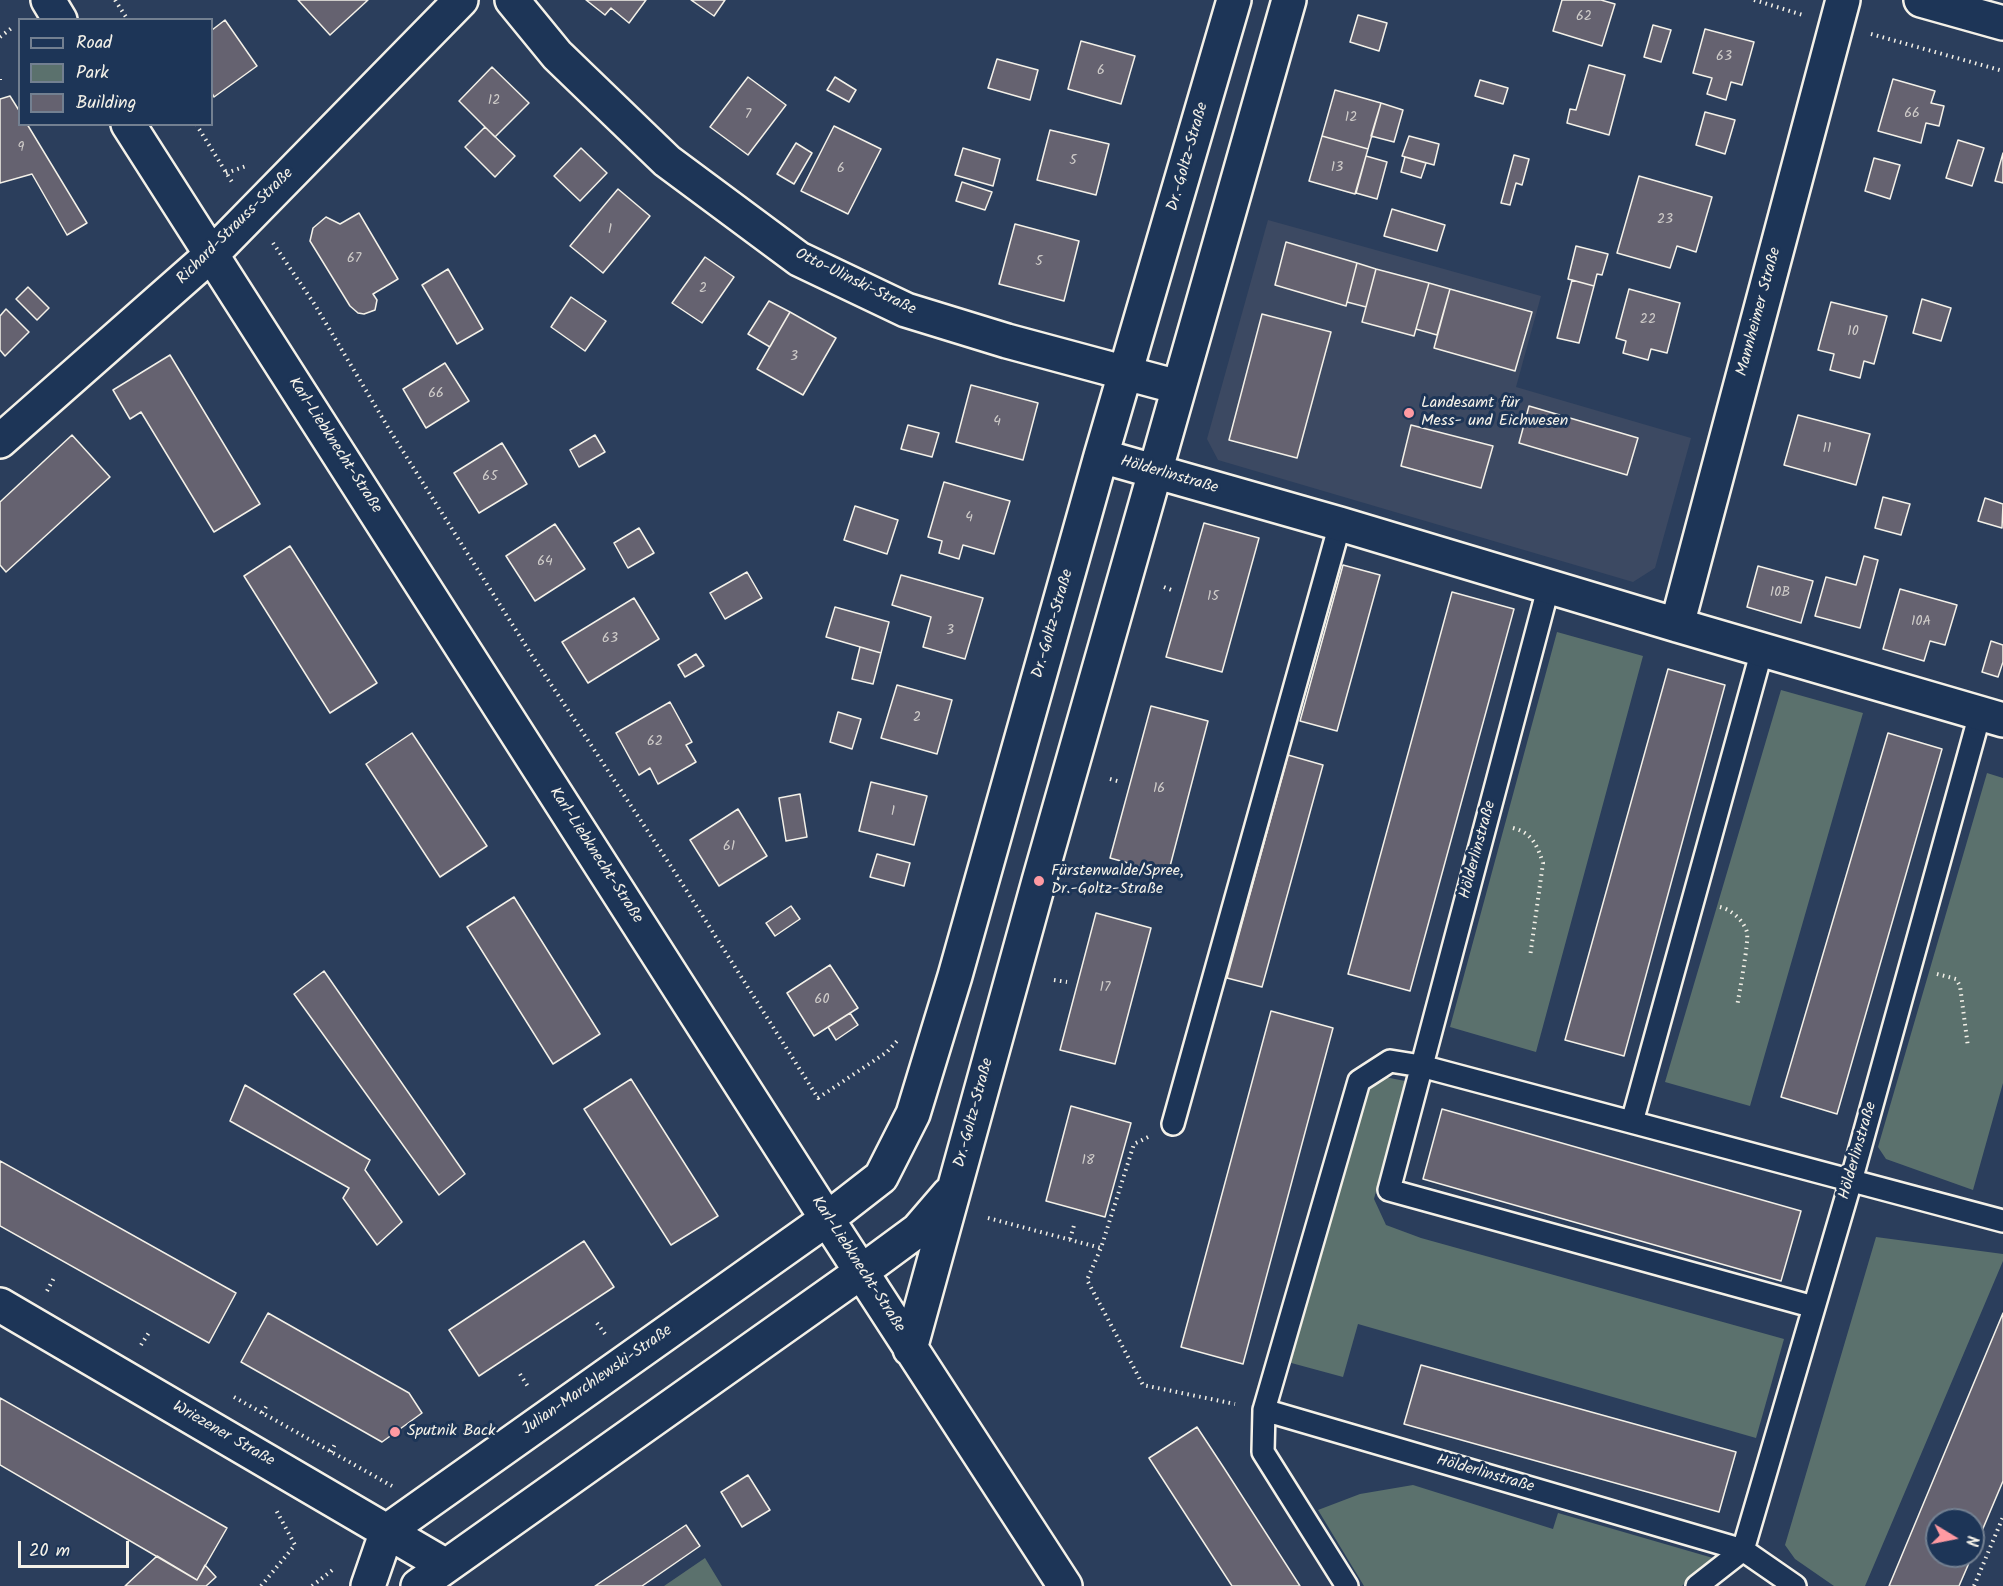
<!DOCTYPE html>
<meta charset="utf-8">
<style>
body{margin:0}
#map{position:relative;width:2003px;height:1586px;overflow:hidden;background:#2b3e5c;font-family:Kalam,sans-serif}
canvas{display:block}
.legend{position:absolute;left:18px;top:18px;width:195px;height:108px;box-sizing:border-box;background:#1d3557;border:2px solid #738091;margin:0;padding:8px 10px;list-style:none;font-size:18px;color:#f4f1e8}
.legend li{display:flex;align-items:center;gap:12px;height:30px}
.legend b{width:30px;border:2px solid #738091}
.north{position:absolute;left:1925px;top:1508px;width:60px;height:60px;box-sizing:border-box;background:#1d3557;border:2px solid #738091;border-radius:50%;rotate:100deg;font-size:16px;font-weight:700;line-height:24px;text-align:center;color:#f4f1e8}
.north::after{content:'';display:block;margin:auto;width:21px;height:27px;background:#ff9aa2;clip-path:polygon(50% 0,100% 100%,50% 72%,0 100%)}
.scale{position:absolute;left:18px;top:1541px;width:111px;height:27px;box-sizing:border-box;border:3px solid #f4f1e8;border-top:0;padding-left:8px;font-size:18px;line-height:21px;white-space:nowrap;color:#f4f1e8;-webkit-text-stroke:4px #1d3557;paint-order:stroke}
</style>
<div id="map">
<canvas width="2003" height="1586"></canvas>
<ul class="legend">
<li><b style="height:8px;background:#1d3557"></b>Road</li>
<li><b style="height:16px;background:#5b716d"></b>Park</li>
<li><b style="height:16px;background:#656270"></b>Building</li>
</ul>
<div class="north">N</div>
<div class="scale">20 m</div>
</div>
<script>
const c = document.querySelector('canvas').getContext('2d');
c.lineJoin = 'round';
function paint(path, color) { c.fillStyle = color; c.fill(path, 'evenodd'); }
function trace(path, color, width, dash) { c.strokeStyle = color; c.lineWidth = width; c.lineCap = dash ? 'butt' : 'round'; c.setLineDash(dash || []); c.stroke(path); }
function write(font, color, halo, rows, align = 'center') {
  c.font = font + ' Kalam,sans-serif'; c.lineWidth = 6; c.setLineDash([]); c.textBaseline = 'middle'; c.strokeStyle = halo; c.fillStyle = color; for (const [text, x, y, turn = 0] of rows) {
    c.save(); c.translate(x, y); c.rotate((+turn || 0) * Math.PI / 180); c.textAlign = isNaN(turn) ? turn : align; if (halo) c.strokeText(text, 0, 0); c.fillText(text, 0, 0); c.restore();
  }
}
paint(new Path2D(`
 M1268,220L1541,296L1516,387L1691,438L1655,568L1633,582L1218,460L1207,439Z`), '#3c4962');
paint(new Path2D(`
 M1557,632L1643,656L1536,1052L1450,1027Z
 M1781,690L1863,713L1750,1106L1665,1082Z
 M1987,773L2003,778V1083L1973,1190L1886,1159L1878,1147Z
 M1385,1077L1405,1081L1374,1199L1386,1225L1421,1238L1784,1339L1756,1438L1358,1324L1343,1377L1284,1361L1362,1092Z
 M1876,1237L2003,1254V1261L1865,1586H1834L1795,1559L1785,1545Z
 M1413,1485L1553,1529L1558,1513L1713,1558L1682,1586H1364L1318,1510L1360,1494Z
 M705,1558L722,1586H664Z`), '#5b716d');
const building = new Path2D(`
 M298,0H368L330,35Z
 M586,0H646L629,23L611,8L605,15Z
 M691,0H725L714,16Z
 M1562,0H1601L1615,4L1602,46L1553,31Z
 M1358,15L1387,23L1379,51L1350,42Z
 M225,20L257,66L214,97L212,93V30Z
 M1653,25L1671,30L1661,62L1644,57Z
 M1705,29L1754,42L1742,85L1731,82L1726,100L1707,94L1712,78L1693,73Z
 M1081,41L1135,56L1121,104L1068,89Z
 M997,59L1038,70L1030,100L988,88Z
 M1589,65L1625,75L1609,135L1567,123L1570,109L1576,110Z
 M492,67L529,103L495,137L459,101Z
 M748,77L786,105L748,155L710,127Z
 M835,77L856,90L849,102L827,90Z
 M1893,79L1935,91L1931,103L1944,106L1939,126L1926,123L1921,143L1878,131Z
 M1480,80L1508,88L1503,104L1475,96Z
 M1335,90L1381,103L1368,149L1322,136Z
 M10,96L20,112V124H27L87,223L67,235L32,174L0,183V99Z
 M1381,103L1403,110L1394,142L1371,136Z
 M1705,112L1735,120L1725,154L1696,145Z
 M834,126L881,149L848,214L801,191Z
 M485,127L515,156L495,177L465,147Z
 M1050,130L1109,144L1096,195L1037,180Z
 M1322,136L1368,149L1355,194L1309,181Z
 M1409,136L1439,144L1434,165L1402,156Z
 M1958,140L1984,148L1972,186L1946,178Z
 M796,143L812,153L794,184L777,174Z
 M581,148L607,173L580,201L554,176Z
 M963,148L1000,159L993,186L955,175Z
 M2003,153V183L1995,181Z
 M1514,155L1529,159L1522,185L1516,183L1510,205L1501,203Z
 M1366,156L1387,162L1377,199L1356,193Z
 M1405,157L1426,163L1421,178L1401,172Z
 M1874,158L1900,165L1890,199L1865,191Z
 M1639,176L1712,197L1696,252L1677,246L1670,268L1617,253Z
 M962,182L992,192L985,210L956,201Z
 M618,189L650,216L603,273L570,246Z
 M1392,209L1445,225L1437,251L1384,236Z
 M359,213L398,279L373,294L377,300L375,310L364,314L358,313L350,306L310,241L313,228L326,217L340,224Z
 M1015,224L1079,241L1064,301L999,284Z
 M1286,242L1357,263L1346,306L1275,285Z
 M1576,246L1608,254L1602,275L1597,274L1594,286L1568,279Z
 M705,257L734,277L702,323L672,303Z
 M1357,263L1376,269L1366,307L1347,302Z
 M448,269L483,329L457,344L422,285Z
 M1376,269L1429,283L1414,336L1362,322Z
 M1572,280L1594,286L1579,343L1557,338Z
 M1429,283L1450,289L1437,335L1416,329Z
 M28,287L49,308L37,320L16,299Z
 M1450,289L1532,312L1515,371L1434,348Z
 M1629,289L1680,303L1667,353L1651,349L1648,360L1623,353L1626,341L1616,338Z
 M571,297L606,321L585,351L551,327Z
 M1922,299L1951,308L1941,341L1913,333Z
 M769,301L790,312L770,347L748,334Z
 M1831,302L1887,316L1874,364L1864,361L1860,378L1830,370L1834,354L1818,350Z
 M6,309L29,332L5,356L0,350V316Z
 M790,312L836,338L803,395L757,369Z
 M1262,314L1331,332L1297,458L1229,440Z
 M170,355L260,504L214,532L141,412L130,419L113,390Z
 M445,363L469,401L426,428L403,389Z
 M971,385L1038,403L1023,460L956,442Z
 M1529,406L1638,438L1627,475L1519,443Z
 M1798,415L1870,434L1856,485L1784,465Z
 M908,425L939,433L932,457L901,449Z
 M1411,425L1493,446L1481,488L1401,466Z
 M72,435L110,477L6,572L0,565V502Z
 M595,435L605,452L579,467L570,450Z
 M502,443L527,484L479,513L454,473Z
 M944,482L1010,501L994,554L963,545L959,559L939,553L942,541L928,537Z
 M1883,497L1910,504L1901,535L1875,528Z
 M1985,498L2003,504L2002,528L1978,521Z
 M855,506L898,520L887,554L844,540Z
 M1204,523L1259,538L1222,672L1166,657Z
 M555,524L585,569L535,601L506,556Z
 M639,528L654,553L628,568L614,543Z
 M290,546L377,683L330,713L244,576Z
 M1864,556L1878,560L1860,628L1815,616L1826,577L1856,585Z
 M1343,565L1380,575L1337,731L1300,721Z
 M1758,566L1813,581L1801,623L1747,607Z
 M747,572L762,598L725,619L710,593Z
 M901,575L983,598L965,659L923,647L931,617L892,605Z
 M1900,589L1957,605L1945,645L1930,641L1924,661L1883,649Z
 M1452,592L1514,609L1410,991L1348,974Z
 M634,598L659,639L588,683L562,642Z
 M835,607L889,622L881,653L826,637Z
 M1991,641L2003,645V662L1998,677L1982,672Z
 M860,647L881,653L873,684L852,679Z
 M696,654L704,666L685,677L678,665Z
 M1668,669L1725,685L1624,1056L1565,1040Z
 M897,685L952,700L937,754L881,738Z
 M670,702L692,742L686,745L696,762L658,784L650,768L639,775L616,733Z
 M1151,706L1208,721L1168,874L1110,858Z
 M838,712L861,719L852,749L830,742Z
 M412,733L487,846L440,877L366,764Z
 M1888,733L1942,749L1837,1114L1781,1097Z
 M1288,755L1323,765L1262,987L1227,978Z
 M871,782L927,796L914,845L859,831Z
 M800,794L807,837L786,841L779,798Z
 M738,809L767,856L719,886L690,840Z
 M877,854L910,863L904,886L870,877Z
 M514,897L600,1034L553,1064L467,927Z
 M791,906L800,919L775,936L766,923Z
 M1096,913L1151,928L1115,1064L1060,1050Z
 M830,965L858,1008L814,1036L787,993Z
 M324,971L465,1174L439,1195L294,994Z
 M1271,1011L1333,1028L1243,1364L1181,1347Z
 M850,1013L858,1025L836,1040L828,1027Z
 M631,1079L718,1216L671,1245L584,1109Z
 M245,1085L370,1160L365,1170L402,1222L377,1245L343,1198L349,1188L230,1121Z
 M1071,1106L1131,1123L1105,1217L1046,1201Z
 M1442,1109L1801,1211L1781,1281L1423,1179Z
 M0,1161L236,1293L209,1343L0,1226Z
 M584,1241L614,1287L479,1376L449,1330Z
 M268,1313L409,1393L422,1413L382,1442L241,1362Z
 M2003,1313V1481L1973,1552V1520H1937V1556H1972L1959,1586H1889Z
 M1421,1365L1736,1452L1719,1512L1404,1424Z
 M0,1398L227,1528L197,1580L0,1465Z
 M1197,1427L1224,1468L1300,1586H1232L1149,1458Z
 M748,1475L770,1510L742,1527L721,1492Z
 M686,1525L700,1546L642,1586H595Z
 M157,1556L197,1580L205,1565L216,1577L206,1586H125Z`);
paint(building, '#656270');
trace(building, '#f4f1e8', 1.5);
const lane = new Path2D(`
 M1549,585L1389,1190L1814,1307
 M1980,714L1851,1181L1743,1550L1264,1410L1359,1081L1390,1061L1421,1066L2003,1221
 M1632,1122L1762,650
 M1173,1124L1340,524
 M1264,1410L1263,1452L1347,1586
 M1697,1586L1743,1550L1795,1586`);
const street = new Path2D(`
 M48,0L60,20
 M512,0L557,55L667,161L799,259L906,310L1007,341L1178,387
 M1921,0L2003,23
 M128,124L827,1219L1065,1586
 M0,441L212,254L461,0
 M1101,456L1340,524L1677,625L2003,720
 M1677,625L1843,0
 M0,1305L446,1566
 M910,1349L1039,881L1289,0
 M368,1586L387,1531L827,1219L881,1177L913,1114L955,976L1101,456L1234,0
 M418,1586L861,1272L918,1230L949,1194`);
trace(lane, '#f4f1e8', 26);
trace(street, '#f4f1e8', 38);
trace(new Path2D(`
 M115,0L128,20
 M1754,0L1803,15
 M1871,34L2003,71
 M0,37L13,27
 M0,79V80
 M196,124L232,182
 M226,173L246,166
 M273,243L315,305L392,434L531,654L676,874L818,1098L887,1052L897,1041
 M1164,587L1174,591
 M1110,779L1121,782
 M1513,828C1532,833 1537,845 1543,863L1530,957
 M1720,907C1732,910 1743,920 1747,932C1749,942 1739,994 1737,1007
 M1937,974L1956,979L1960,986L1968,1047
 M1054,980L1067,982
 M1148,1137L1134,1144L1101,1248L1087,1280L1143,1385L1235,1404
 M988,1218L1101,1248
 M1070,1239L1075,1222
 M47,1291L55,1276
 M597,1323L605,1334
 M141,1345L150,1331
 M520,1374L529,1388
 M234,1397L392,1486
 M262,1413L268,1404
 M331,1452L336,1442
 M261,1586L295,1545L275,1508
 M312,1586L335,1568
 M1974,1586L2003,1517`), '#f4f1e8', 4, [1.5, 4.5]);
trace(lane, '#1d3557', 21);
trace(street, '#1d3557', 33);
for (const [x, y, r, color] of [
 [1409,413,6,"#ff9aa2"],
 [1039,881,6,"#ff9aa2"],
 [395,1432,6,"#ff9aa2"]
]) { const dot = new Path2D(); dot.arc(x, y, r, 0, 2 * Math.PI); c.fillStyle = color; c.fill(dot); trace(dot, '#1d3557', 2); }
write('14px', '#d0cdca', null, [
 ["62",1584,18],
 ["63",1724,58],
 ["6",1101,72],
 ["12",494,102],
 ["66",1912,115],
 ["7",748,116],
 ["12",1351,119],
 ["9",21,149],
 ["5",1073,162],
 ["13",1337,169],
 ["6",841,170],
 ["23",1665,221],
 ["1",610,231],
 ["67",354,260],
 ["5",1039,263],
 ["2",703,290],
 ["22",1648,321],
 ["10",1853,333],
 ["3",794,358],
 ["66",436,395],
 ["4",997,423],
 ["11",1827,450],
 ["65",490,478],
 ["4",969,519],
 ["64",545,563],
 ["10B",1780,594],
 ["15",1213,598],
 ["10A",1921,623],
 ["3",950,632],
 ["63",610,640],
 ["2",917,719],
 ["62",655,743],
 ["16",1159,790],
 ["1",893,813],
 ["61",729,848],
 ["17",1105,989],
 ["60",822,1001],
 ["18",1088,1162]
]);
write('16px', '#f4f1e8', '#1d3557', [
 ["Dr.-Goltz-Straße",1189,157,-74],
 ["Richard-Strauss-Straße",236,227,-45],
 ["Otto-Ulinski-Straße",855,283,26],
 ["Mannheimer Straße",1760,312,-75],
 ["Karl-Liebknecht-Straße",334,446,57],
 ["Hölderlinstraße",1169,476,16],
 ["Dr.-Goltz-Straße",1054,624,-74],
 ["Hölderlinstraße",1479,850,-75],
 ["Karl-Liebknecht-Straße",595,856,57],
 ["Dr.-Goltz-Straße",975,1113,-75],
 ["Hölderlinstraße",1859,1151,-74],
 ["Karl-Liebknecht-Straße",857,1265,57],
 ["Julian-Marchlewski-Straße",598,1381,-35],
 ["Wriezener Straße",223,1435,30],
 ["Hölderlinstraße",1485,1475,16]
]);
write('16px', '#f4f1e8', '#1d3557', [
 ["Landesamt für",1421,404],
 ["Mess- und Eichwesen",1421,422],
 ["Fürstenwalde/Spree,",1051,872],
 ["Dr.-Goltz-Straße",1051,890],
 ["Sputnik Back",407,1432]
], 'left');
</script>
